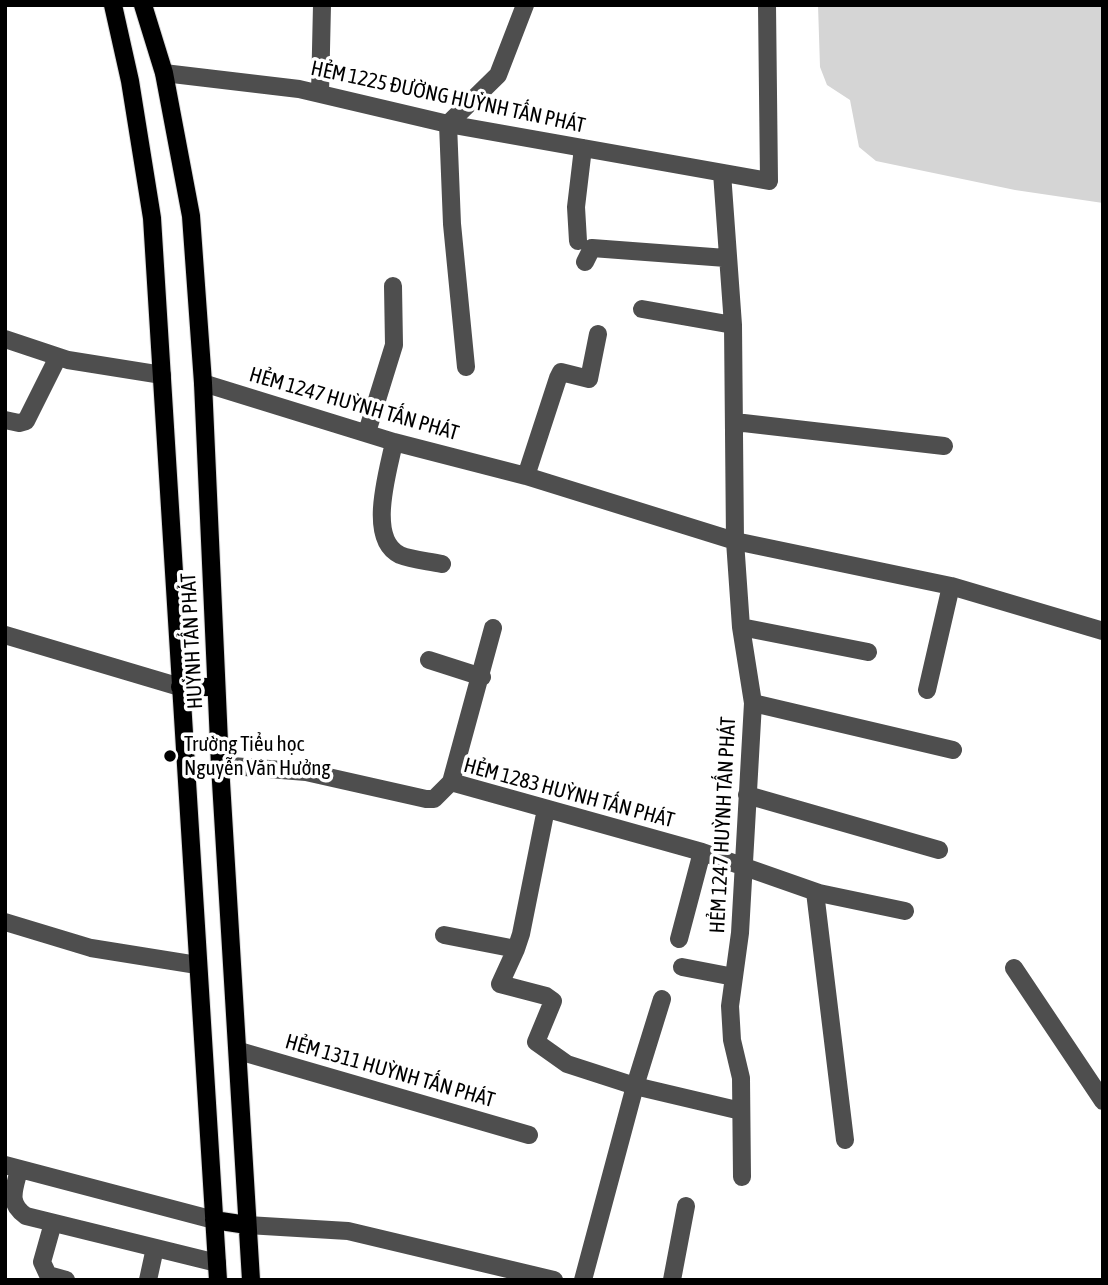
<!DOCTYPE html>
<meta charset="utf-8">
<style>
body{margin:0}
#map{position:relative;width:1108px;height:1285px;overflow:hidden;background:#fff;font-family:"Asap Condensed",sans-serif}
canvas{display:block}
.frame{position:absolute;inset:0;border:7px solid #000;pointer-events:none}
</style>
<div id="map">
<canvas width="1108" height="1285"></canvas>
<div class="frame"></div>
</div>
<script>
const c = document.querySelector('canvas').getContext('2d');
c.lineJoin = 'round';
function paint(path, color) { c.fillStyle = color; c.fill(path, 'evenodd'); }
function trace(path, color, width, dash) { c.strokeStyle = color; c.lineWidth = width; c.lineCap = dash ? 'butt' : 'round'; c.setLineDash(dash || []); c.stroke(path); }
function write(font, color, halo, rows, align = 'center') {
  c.font = font + ' "Asap Condensed",sans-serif'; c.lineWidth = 7; c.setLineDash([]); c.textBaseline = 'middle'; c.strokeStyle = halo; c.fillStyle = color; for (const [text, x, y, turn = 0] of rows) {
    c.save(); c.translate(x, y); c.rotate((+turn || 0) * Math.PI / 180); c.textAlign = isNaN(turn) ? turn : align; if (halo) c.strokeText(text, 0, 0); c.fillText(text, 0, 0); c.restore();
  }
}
paint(new Path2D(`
 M818,5H1103V203L1015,190L876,161L859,147L850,100L827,85L820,67Z`), '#d5d5d5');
const major = new Path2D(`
 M113,5L130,81L152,218L218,1280
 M143,5L164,73L191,216L203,383L220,765L251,1280
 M180,687H216
 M214,1220L247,1225`);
trace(major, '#dbdbdb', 20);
trace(new Path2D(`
 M164,73L299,89L448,124L769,181L767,5
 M320,94L322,5
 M722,173L733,325L735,541L741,627L753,703L740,933L730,1006L732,1040L741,1078L742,1177
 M578,241L576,207L583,148
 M585,262L592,248L726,258
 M642,309L733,325
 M5,339L68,360L162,375
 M466,367L452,224L448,124L498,75L525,5
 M203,383L394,442L526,476L735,541L951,586L1103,631
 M5,420L19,423L26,421L58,357
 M735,422L944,446
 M367,432L394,345L393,286
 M394,442C389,469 366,539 400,555C412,560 429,561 442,564
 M526,476L558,378L561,372L589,379L598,334
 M741,627L868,652
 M5,635L180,687
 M429,660L482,677
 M927,690L951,586
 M753,703L953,750
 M220,765L306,772L426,799H434L451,782L702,852L819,893L905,911
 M451,782L493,628
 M747,795L939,850
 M815,892L845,1140
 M5,922L91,948L197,965
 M444,935L516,949L521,934L546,809
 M679,939L702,852
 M516,949L500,984L546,996L553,1001L536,1042L567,1064L635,1086L583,1280
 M682,967L734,977
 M1014,968L1103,1101
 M662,999L635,1086L741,1111
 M239,1051L529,1135
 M5,1165L214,1220
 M19,1170C14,1190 7,1203 26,1216L217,1263
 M53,1223L42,1262L48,1275L66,1280
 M247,1225L348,1231L554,1280
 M148,1280L155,1248
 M672,1280L686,1206`), '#4e4e4e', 18);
trace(major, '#000', 18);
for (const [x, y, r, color] of [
 [170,756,7,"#000"]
]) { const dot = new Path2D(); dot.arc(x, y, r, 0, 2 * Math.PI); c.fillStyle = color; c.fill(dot); trace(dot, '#fff', 2.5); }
write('21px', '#000', '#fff', [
 ["HẺM 1225 ĐƯỜNG HUỲNH TẤN PHÁT",448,97,12],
 ["HẺM 1247 HUỲNH TẤN PHÁT",354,404,16],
 ["HUỲNH TẤN PHÁT",192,641,-93],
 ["HẺM 1283 HUỲNH TẤN PHÁT",569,793,15],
 ["HẺM 1247 HUỲNH TẤN PHÁT",723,825,-87],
 ["HẺM 1311 HUỲNH TẤN PHÁT",390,1071,16]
]);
write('21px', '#000', '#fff', [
 ["Trường Tiểu học",184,744],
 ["Nguyễn Văn Hưởng",184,768]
], 'left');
</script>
